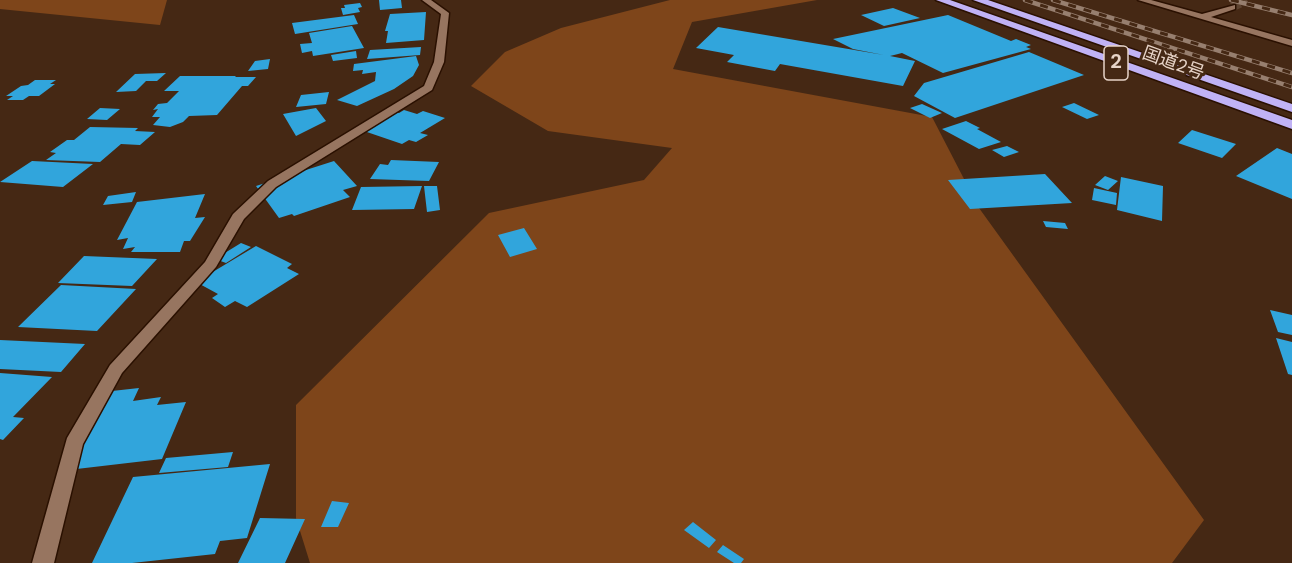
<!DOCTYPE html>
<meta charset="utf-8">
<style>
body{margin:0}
canvas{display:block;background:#452814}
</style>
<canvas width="1292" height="563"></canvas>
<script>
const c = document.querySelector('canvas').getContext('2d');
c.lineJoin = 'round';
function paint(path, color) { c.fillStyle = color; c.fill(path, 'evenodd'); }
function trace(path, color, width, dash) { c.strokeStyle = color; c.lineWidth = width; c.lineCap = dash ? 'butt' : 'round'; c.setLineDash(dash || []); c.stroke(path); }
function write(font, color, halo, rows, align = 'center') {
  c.font = font + ' "DM Sans","Noto Sans JP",sans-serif'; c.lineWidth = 6; c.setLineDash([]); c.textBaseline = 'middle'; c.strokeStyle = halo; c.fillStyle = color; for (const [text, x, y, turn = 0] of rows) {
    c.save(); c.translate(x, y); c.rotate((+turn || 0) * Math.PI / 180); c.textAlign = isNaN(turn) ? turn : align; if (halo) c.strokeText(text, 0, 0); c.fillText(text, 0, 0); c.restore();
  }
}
paint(new Path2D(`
 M0,0H167L160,25L0,9Z
 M670,0H817L692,22L673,69L932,117L979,208L1204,520L1172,563H310L296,518V405L489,213L644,180L672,148L548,131L471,86L505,52L561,28Z`), '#7e451a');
paint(new Path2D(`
 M379,0H401L402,8L380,10Z
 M360,3L362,7L358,8L360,12L343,15L341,8H345L344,5Z
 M893,8L920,18L884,26L861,15Z
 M426,12L424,40L386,43L388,31H385L390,14Z
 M354,15L358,24L295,34L292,23Z
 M948,15L1011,41L1016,39L1031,45L1026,47L1031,49L943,73L902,53L890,56L915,61L903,86L780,64L775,71L727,62L734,55L696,48L718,27L884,55L853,49L833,39Z
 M352,26L364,48L313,56L312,51L302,53L300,44L312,43L309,33Z
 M421,47L420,55L367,59L370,50Z
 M356,51L357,58L333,61L331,55Z
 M1029,52L1084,75L955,118L914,96L924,83Z
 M416,56L419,65L413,76L394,89L357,106L337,100L375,81L376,72L362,74L363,70L353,71L354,64Z
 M270,59L268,69L248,71L255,61Z
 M166,73L157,81H146L136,91L116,92L135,74Z
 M180,76H236L235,77H256L248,86H242L217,115L189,116L183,122L170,127L153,125L160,117H152L158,109L153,110L158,104L167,103L179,91H164Z
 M35,80H56L50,84H55L39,96H29L23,100H7L13,96H6L21,86L28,85Z
 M329,92L326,104L296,107L301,95Z
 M1074,103L1099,115L1087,119L1062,107Z
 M922,104L942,113L930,118L910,108Z
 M100,108L120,109L107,120L87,119Z
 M316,108L326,121L296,136L283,114Z
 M404,110L417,114L423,111L445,118L420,133L428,135L416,142L409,140L402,144L361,130L394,111L399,113Z
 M966,121L980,128L977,129L1001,142L979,149L942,129Z
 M90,127L138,128L135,131L155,132L140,145L121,144L100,162L46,160L56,153L50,152L67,140H74Z
 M1192,130L1236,144L1222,158L1178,143Z
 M1007,146L1019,152L1004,157L992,150Z
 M1277,148L1292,154V199L1236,176Z
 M391,160L439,162L429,181L370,179L380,164L388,165Z
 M32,161L93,164L63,187L0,182Z
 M334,161L357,186L343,190L350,197L294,216L292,214L279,218L256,186Z
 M1045,174L1072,203L970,209L948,180Z
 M1105,176L1118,181L1108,190L1095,185Z
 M1121,177L1163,186L1162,221L1117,210Z
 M422,186L414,209L352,210L361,187Z
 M424,186H437L440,210L427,212Z
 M1094,188L1117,193L1116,205L1092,200Z
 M136,192L132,202L103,205L108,196Z
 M205,194L195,218L205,217L190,241H184L180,252H131L135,247L123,249L128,238L117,240L137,202Z
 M1043,221L1065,223L1068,229L1046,227Z
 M524,228L537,249L510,257L498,235Z
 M241,243L251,247L226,263L215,259Z
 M256,246L292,264L287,268L299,274L247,307L235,301L225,307L212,298L218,294L196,282Z
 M84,256L157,259L132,286L58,283Z
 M61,285L136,289L97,331L18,327Z
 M1270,310L1292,315V335L1278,332Z
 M1276,338L1292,342V375L1288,374Z
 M0,340L85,344L61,372L0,369Z
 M0,373L52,377L13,417L24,418L3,440L0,439Z
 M139,388L133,401L161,397L157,405L186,402L162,459L68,470L94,393Z
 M233,452L228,467L159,473L166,458Z
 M270,464L247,538L220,541L215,554L132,563H92L133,477Z
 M332,501L349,503L338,527H321Z
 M260,518L305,519L285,563H238Z
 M693,522L716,540L709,548L684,530Z
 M723,545L744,559L741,563H734L717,552Z`), '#31a5dc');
trace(new Path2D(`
 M1232,7L1247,0`), '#5d422f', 9, [9, 4.5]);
const minor = new Path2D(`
 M422,0H431L449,13L444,62L432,90L276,187L244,219L216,267L122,373L83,444L54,563H32L67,438L110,365L205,262L233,214L268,181L424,86L434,62L441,14Z
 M1138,0H1151L1202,14L1235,5V9L1211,17L1292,40V46Z`);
const highway = new Path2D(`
 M936,0H950L1292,120V129Z
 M973,0H988L1292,104V112Z`);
trace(minor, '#2a1000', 3);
trace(highway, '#2a1000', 3);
paint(minor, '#977560');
paint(highway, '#c0b2f5');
const rail = new Path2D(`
 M1025,0L1292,87
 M1053,0L1292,73
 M1231,0L1292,15`);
trace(rail, '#977f6f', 4.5);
trace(rail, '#452814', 3, [8]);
write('18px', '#e7d4c8', '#452814', [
 ["国道2号",1173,64,20]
]);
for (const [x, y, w] of [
 [1116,63,24]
]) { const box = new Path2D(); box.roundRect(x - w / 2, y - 17, w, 34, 4.5); c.fillStyle = '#452814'; c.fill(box); trace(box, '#e7d4c8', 1.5); }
write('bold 20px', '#e7d4c8', null, [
 ["2",1116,63]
]);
</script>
